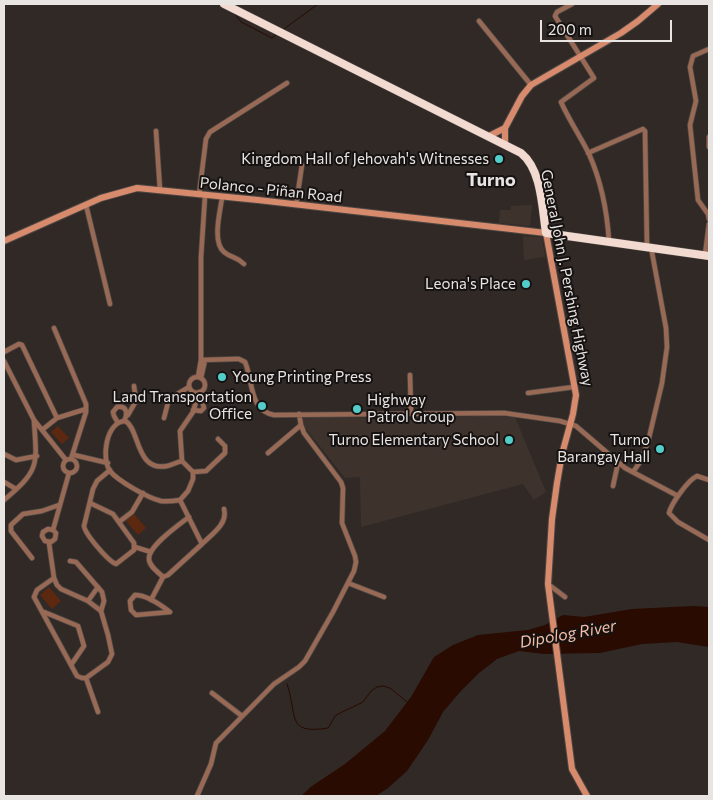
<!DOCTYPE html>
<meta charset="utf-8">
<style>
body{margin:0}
#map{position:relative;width:713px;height:800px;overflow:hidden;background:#302926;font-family:Commissioner,sans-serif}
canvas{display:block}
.frame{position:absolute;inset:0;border:5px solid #e8e4e2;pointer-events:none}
.scale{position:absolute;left:540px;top:20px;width:132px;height:22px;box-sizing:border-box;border:2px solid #e8e4e2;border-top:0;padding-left:6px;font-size:15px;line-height:18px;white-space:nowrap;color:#e8e4e2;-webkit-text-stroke:4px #151211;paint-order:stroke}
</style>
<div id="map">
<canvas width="713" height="800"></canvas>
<div class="frame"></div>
<div class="scale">200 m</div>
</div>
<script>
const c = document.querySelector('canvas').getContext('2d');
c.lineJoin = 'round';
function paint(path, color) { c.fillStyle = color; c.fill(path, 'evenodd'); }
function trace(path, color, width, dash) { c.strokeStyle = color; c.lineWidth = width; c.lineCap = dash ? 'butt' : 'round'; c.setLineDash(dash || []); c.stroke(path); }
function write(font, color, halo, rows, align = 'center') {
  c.font = font + ' Commissioner,sans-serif'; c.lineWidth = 4; c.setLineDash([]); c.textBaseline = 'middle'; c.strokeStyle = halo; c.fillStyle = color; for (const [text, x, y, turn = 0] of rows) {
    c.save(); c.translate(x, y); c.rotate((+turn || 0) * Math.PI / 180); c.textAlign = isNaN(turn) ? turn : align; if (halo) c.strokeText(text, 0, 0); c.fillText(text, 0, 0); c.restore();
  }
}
paint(new Path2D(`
 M532,205L530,226L499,223L500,210H511V206Z
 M523,236L542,237L545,257L524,260Z
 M309,416L417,420L476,416L515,417L546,492L534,500L523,484L361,527L360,477L345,478L302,424L303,418Z`), '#3e322d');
paint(new Path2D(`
 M58,426L69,438L62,444L51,432Z
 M134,514L146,528L138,535L126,521Z
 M49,587L61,601L52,609L40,595Z`), '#5c2810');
paint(new Path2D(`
 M694,606L709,607V647L677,642L642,644L600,653L544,654L519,651L497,659L479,673L460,692L443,712L428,740L407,771L388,788L376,796H301L312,786L345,764L385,731L411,697L434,657L453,645L478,635L528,630L545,625L563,615L584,617L632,609Z`), '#290b01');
trace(new Path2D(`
 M235,14L241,22L272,38L276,35
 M284,29L318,4
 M287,684C298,715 285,735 328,728L336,715L363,702L371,691L377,687L383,686L390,688L407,702`), '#290b01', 1);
const street = new Path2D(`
 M572,4L557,12L555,16L594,78L561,102C569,120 580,136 589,154C602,183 607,210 609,241
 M479,21L531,85
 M709,49L693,56L690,67L696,101L690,125L698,200L708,214L709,219
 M156,131L160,190
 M709,137V147
 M588,153L643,129L645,131L647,246
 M199,195L206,139L210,132L287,83
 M222,198C220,212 212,242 224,252C231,258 236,256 244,264
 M86,205L110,304
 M296,205L302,165
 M705,255L709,224
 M54,328L86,404V412L71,459
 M4,352L19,344L22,345L57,418
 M201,360L235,359H239L245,362C253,380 249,411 274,415L504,413L560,421L576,426L625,468L678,496
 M4,361L34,420L66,460
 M410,375L411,413
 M198,377L201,360V257L205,196
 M189 385a8 8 0 1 1 16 0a8 8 0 1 1-16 0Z
 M201,378L205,360
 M528,393L574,387
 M193,410L201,411L204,408L202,401L197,399
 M128,415L136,401L134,386
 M164,418L169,399L189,387
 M118,423L114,416L113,412L117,407C127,405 128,414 124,421
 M42,430L57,418L86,409
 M268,453L301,425
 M4,454L16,460L37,456
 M74,455L108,463
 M63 466a7 7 0 1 1 14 0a7 7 0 1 1-14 0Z
 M193,472L206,471L225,453V446L218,439
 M633,472L640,462L648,442L662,383L667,347L666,328L651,247
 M709,480L697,476C688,480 671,504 669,513L678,522L709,540
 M4,482L16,489
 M613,486L618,463
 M4,500C40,470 37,465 34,421
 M180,500C174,501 167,502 161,501C148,498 118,481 110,471C101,458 106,422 125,421C140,428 135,472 167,466C172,465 177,462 182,461
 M90,503L113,514L134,543V550L116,564C108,561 85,534 84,526L93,489L97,481L110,470
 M189,517C180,524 148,546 149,559C149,566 158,572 163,577L168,575L202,544L180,500L188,491L193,479V472L182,461L180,431L193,412L199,392
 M119,522L132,512L143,493
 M53,530L48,529L43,532L42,536L45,541L51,542L55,539L56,533L53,530L69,473
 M49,543L54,578L57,585L61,589L88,601L101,611
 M202,544C212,534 228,524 224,509
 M135,547L151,552
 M32,558L11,531V525L23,514L42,511L59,505
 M54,578L37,590L34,597L77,676L82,678H86L108,662L112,654L108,635L101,611L104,601L102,592L76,562L70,561
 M348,583L384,597
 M548,584L565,597
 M135,595C146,595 161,605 170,612L136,615L131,610L130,601Z
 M151,600L163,577
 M88,601L98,587
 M44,612L78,626L84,646L71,665
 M86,678L98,712
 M212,693L242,716
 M197,796L211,764L216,743L274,684L299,667L305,661L333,612L354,571L356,562L355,556L342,523L343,488L341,482L304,433L301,425L299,414`);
const secondary = new Path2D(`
 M489,136L505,128
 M505,144V128L522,96L531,85L621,33L638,21L658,4
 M4,241L101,198L137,188L258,200L546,233L576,395L573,414L562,454L557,483L552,519L548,584L572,769L587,796`);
const highway = new Path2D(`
 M224,4L521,153C542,170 542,208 546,233L709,256`);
trace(street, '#4d4744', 6);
trace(secondary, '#4d4744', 8);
trace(highway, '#4d4744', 9);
trace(street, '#986955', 4.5);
trace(secondary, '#d78b6c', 6);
trace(highway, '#f2dad0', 8);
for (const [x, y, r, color] of [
 [499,159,5,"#53cdca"],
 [526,284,5,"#53cdca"],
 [222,377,5,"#53cdca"],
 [262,406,5,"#53cdca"],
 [357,409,5,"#53cdca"],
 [509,440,5,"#53cdca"],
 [660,449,5,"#53cdca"]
]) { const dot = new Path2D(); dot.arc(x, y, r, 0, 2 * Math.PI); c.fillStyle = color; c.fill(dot); trace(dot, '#151211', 2); }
write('15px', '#e8e4e2', '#151211', [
 ["Kingdom Hall of Jehovah's Witnesses",489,159],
 ["Leona's Place",516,284],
 ["Young Printing Press",232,377,"left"],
 ["Land Transportation",252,397],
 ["Office",252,414],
 ["Highway",367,400,"left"],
 ["Patrol Group",367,417,"left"],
 ["Turno Elementary School",499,440],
 ["Turno",650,440],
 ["Barangay Hall",650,457]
], 'right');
write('15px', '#e8e4e2', '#151211', [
 ["Polanco - Piñan Road",271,190,6],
 ["General John J. Pershing Highway",567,278,79]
]);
write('italic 16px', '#f6bda6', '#151211', [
 ["Dipolog River",568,634,-10]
]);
write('bold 18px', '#e8e4e2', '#151211', [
 ["Turno",491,180]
]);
</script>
